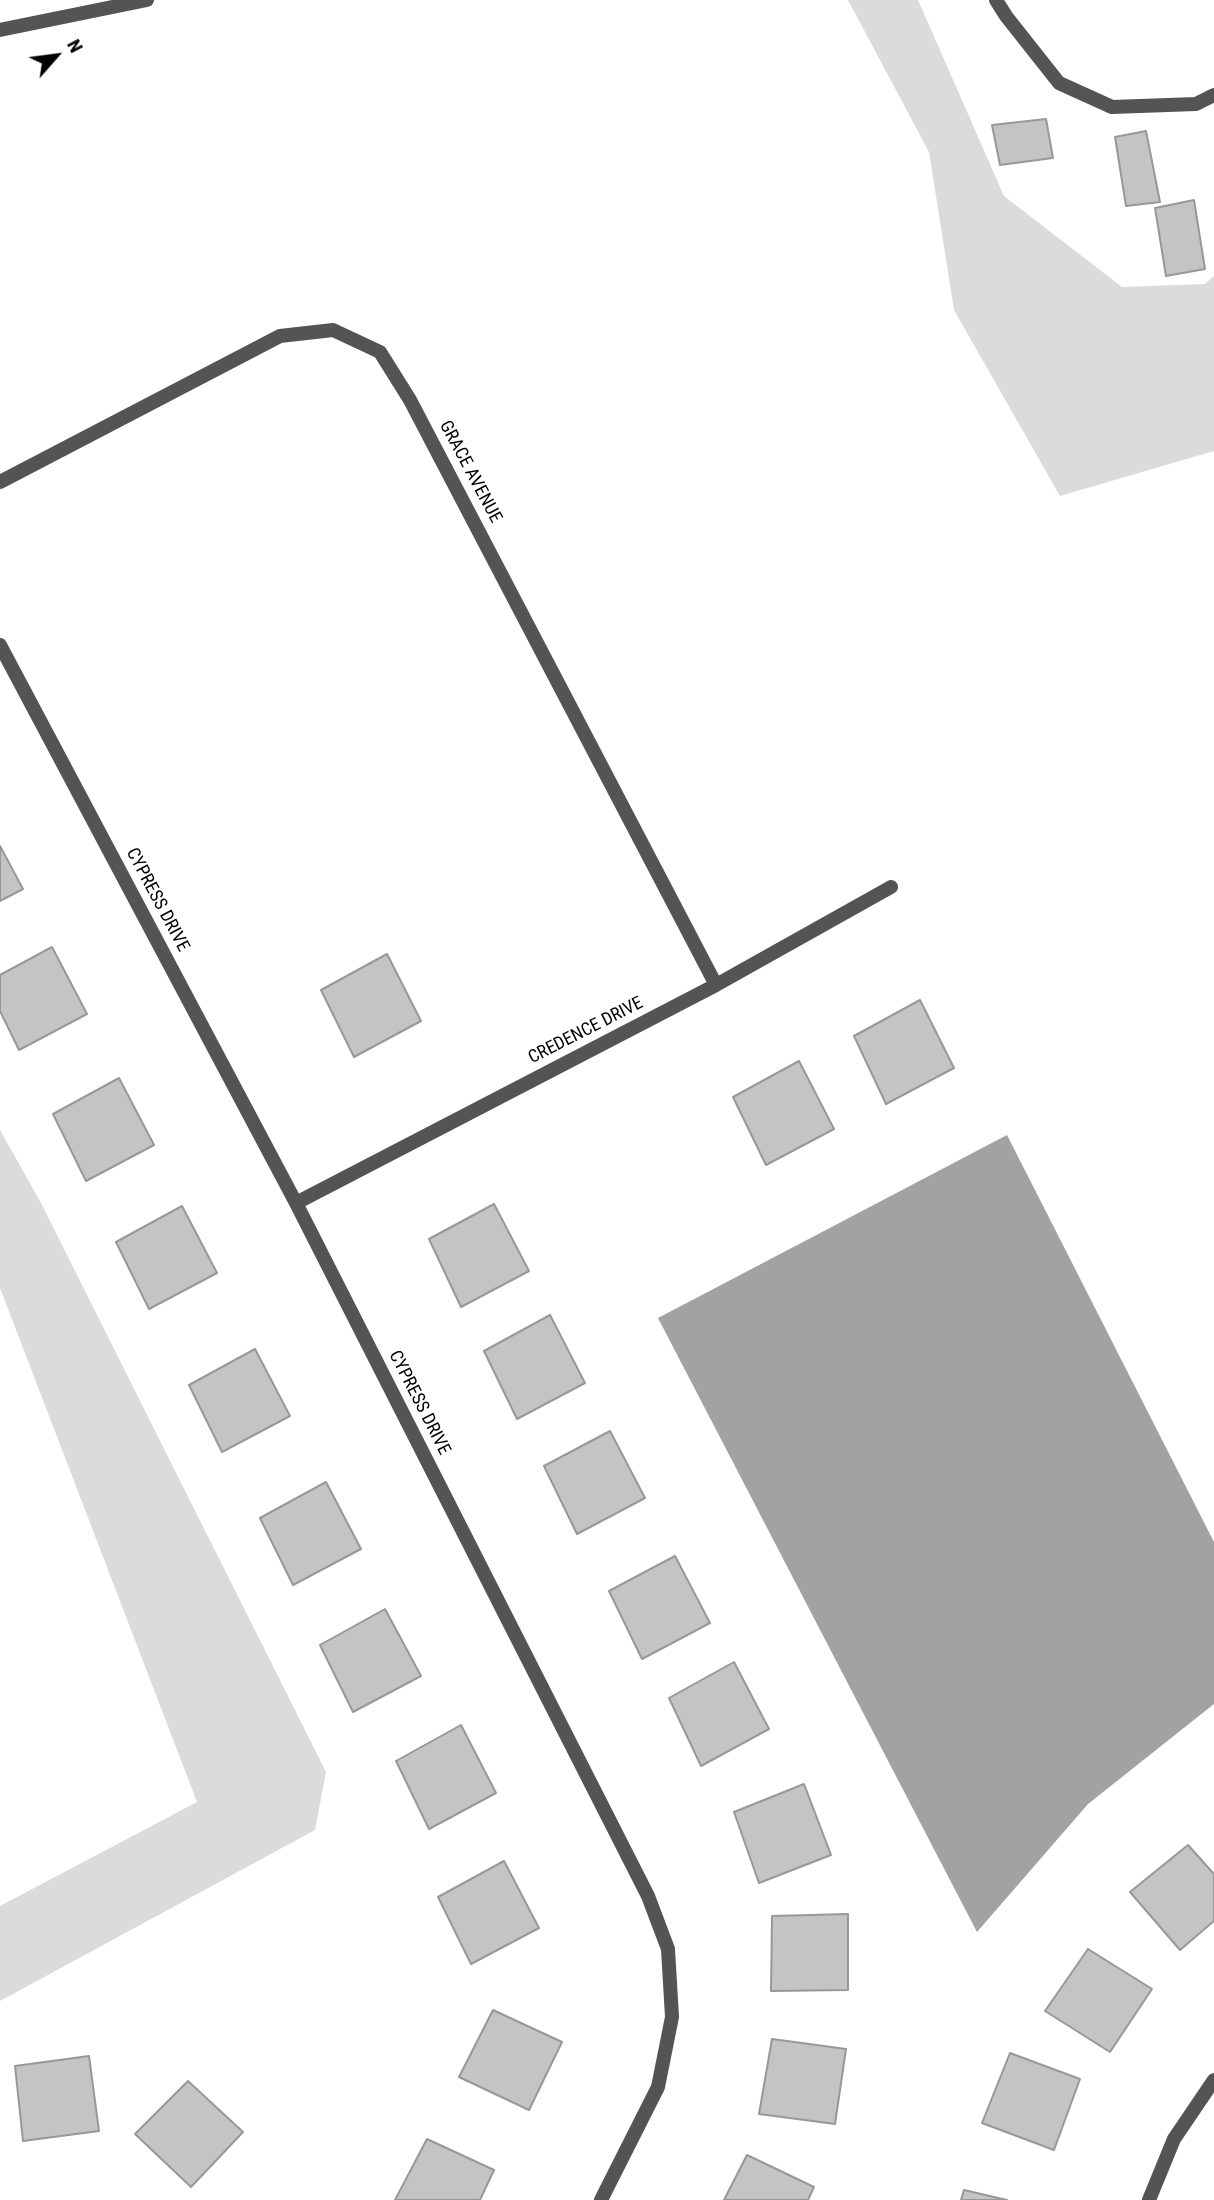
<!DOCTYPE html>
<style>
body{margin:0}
#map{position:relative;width:1214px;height:2200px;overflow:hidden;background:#fff;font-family:"Roboto Condensed",sans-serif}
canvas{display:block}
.north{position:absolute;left:21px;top:21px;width:70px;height:70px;-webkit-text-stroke:5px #fff;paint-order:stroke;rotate:62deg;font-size:19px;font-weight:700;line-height:28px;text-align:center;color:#000}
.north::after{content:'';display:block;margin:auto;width:24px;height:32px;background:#000;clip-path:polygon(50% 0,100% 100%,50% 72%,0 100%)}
</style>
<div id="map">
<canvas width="1214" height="2200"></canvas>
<div class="north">N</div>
</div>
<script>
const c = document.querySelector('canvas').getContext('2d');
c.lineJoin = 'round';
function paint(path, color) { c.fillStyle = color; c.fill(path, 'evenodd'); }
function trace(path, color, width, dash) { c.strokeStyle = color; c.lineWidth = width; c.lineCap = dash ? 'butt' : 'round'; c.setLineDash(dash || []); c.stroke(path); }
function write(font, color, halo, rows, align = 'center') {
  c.font = font + ' "Roboto Condensed",sans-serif'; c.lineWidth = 6; c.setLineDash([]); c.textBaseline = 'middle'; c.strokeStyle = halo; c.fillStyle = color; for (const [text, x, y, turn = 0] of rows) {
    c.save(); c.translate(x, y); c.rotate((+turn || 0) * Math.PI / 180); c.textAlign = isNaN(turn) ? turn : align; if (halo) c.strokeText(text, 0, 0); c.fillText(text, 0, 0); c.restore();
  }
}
paint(new Path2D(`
 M848,0H918L1004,196L1122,287L1205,284L1214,276V451L1060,496L954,310L929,152Z
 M0,1130L40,1201L326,1772L315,1830L0,2001V1906L197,1802L0,1288Z`), '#dbdbdb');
paint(new Path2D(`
 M1007,1135L1214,1542V1704L1088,1804L977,1932L658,1318Z`), '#a2a2a2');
const building = new Path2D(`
 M1046,119L1053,158L1000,165L992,125Z
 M1146,131L1160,202L1126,206L1115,137Z
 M1194,200L1205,269L1166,276L1155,208Z
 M0,846L23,889L0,901Z
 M52,947L87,1014L19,1050L0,1011V975Z
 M387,954L421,1021L354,1057L321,990Z
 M920,1000L954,1068L886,1104L854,1036Z
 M799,1061L834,1129L766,1165L733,1097Z
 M119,1078L154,1145L86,1181L53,1114Z
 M494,1204L529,1271L461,1307L429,1239Z
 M182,1206L217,1273L149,1309L116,1242Z
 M550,1315L585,1383L517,1419L484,1351Z
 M255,1349L290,1416L222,1452L189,1385Z
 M610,1431L645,1498L577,1534L544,1466Z
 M326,1482L361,1549L293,1585L260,1518Z
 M675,1556L710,1623L642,1659L609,1591Z
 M385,1609L421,1676L353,1712L320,1645Z
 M734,1662L769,1729L701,1766L669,1698Z
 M461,1725L496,1793L429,1829L396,1761Z
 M804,1784L831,1855L759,1883L734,1812Z
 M1188,1845L1214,1874V1921L1180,1950L1130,1892Z
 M504,1861L539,1928L471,1964L438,1897Z
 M848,1914V1990L771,1991L772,1916Z
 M1088,1949L1152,1989L1110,2052L1045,2011Z
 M493,2010L562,2042L529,2110L459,2077Z
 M772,2039L846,2049L835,2124L759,2114Z
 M1010,2053L1080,2079L1054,2150L982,2123Z
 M89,2056L99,2131L23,2141L15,2066Z
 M188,2081L243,2132L191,2187L135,2134Z
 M427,2139L494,2170L480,2200H395Z
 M747,2155L814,2187L808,2200H724Z
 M964,2190L1007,2200H961Z`);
paint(building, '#c4c4c4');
trace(building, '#989898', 2);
trace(new Path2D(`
 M996,0L1006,16L1059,83L1112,107L1196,104L1214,95`), '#545454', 14);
trace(new Path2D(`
 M0,482L280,336L333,330L380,352L410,400L716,985
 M0,645L296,1203L648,1896L668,1949L672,2017L658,2087L601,2200
 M296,1203L716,985L891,887
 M1149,2200L1174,2139L1214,2080`), '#545454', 14);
trace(new Path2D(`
 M0,30L147,0`), '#545454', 14);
write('18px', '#000', '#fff', [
 ["GRACE AVENUE",470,472,62],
 ["CYPRESS DRIVE",157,900,62],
 ["CREDENCE DRIVE",586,1031,-27],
 ["CYPRESS DRIVE",419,1403,63]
]);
</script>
